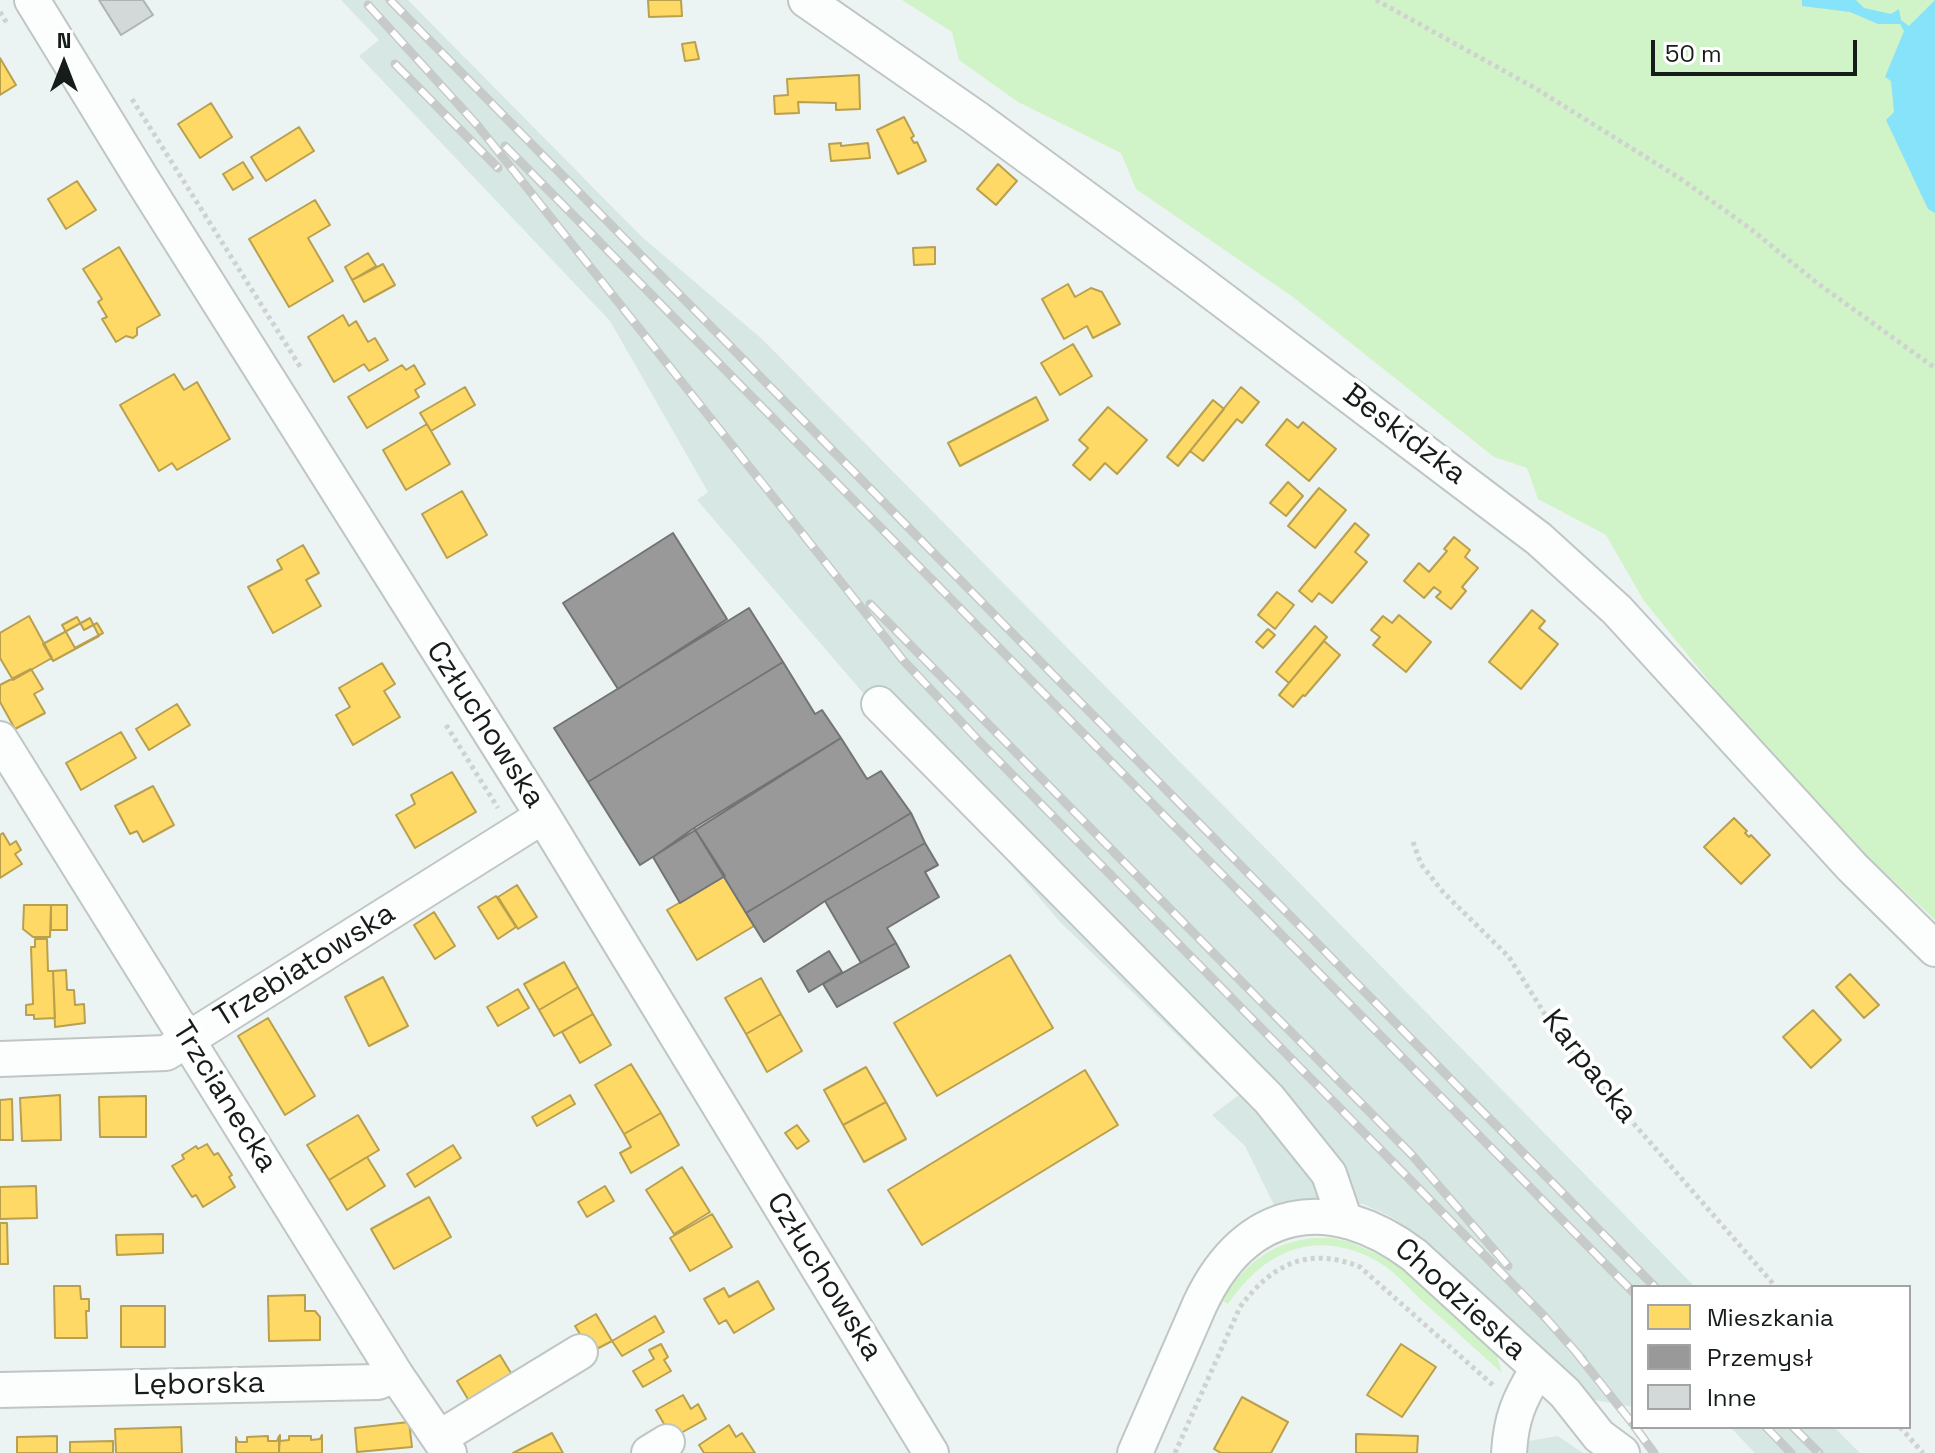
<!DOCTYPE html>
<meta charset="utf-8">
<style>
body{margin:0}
#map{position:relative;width:1935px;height:1453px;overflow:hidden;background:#ebf4f2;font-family:"Space Grotesk",sans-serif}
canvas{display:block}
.legend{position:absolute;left:1631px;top:1285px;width:280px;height:144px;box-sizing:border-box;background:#fff;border:2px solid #a2a4a3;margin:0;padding:10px 14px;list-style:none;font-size:24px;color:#161c1a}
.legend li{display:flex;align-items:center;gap:16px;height:40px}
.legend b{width:40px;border:2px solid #a2a4a3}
.north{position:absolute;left:24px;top:24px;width:80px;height:80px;-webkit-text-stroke:6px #fff;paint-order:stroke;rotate:0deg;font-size:22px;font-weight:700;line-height:32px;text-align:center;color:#161c1a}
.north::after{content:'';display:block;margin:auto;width:28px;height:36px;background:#161c1a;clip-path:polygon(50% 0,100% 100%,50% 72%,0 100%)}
.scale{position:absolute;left:1651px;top:40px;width:206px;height:36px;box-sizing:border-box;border:4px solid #161c1a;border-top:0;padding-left:10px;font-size:24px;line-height:28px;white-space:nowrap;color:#161c1a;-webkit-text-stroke:6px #fff;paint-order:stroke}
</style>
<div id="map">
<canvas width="1935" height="1453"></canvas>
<ul class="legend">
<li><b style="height:22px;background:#ffd966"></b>Mieszkania</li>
<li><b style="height:22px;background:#999"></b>Przemysł</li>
<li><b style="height:22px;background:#d2d9d8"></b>Inne</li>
</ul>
<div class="north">N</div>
<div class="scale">50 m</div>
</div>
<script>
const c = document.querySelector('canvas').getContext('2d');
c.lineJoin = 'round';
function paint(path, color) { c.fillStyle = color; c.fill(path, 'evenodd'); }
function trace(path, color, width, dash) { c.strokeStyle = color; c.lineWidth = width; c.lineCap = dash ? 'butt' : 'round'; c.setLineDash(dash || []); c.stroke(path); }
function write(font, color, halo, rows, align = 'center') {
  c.font = font + ' "Space Grotesk",sans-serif'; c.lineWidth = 8; c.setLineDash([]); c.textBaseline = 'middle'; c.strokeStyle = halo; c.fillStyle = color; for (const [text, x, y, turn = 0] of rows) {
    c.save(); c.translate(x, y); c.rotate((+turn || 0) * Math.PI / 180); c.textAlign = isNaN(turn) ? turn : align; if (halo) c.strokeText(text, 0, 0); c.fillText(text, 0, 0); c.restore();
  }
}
paint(new Path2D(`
 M341,0H408L642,237L762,339L1283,866L1695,1287H1633V1407L1594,1400L1506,1326L1393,1218L1363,1204L1274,1205L1245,1146L1212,1115L1239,1095L1061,923L697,500L708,492L610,321L359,56L379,40Z
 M1730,1427H1834L1860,1453H1755Z
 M1558,1436L1583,1453H1522L1523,1442Z`), '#d7e8e4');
paint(new Path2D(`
 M902,0H1935V920L1798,791L1644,601L1606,535L1538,499L1527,468L1494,457L1293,297L1136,189L1121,153L1018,102L959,60L952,32Z
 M1313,1238H1332L1350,1242L1392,1261L1495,1350L1502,1373C1474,1348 1447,1323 1419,1298C1406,1285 1393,1270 1377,1261C1316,1227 1264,1251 1228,1304L1221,1300C1247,1263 1268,1244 1313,1238Z`), '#d1f3c8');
paint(new Path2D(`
 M1802,0H1856L1864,8L1891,14L1899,9L1901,20L1909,26L1935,0V213L1928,209L1886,120L1894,112L1891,81L1885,77L1904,31L1900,24H1878L1850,12L1802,6Z`), '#87e3fa');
const homes = new Path2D(`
 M648,0H681L682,16L649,17Z
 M695,42L699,59L685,61L682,44Z
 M0,58L16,85L0,95Z
 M859,75L860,109L836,110V103L798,102L799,113L775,114L774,96L788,95L787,79Z
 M211,103L232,137L200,158L178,124Z
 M904,117L914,136L911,138L914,143L917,142L926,161L898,174L877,130Z
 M299,127L314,151L266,181L251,157Z
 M841,143V146L868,143L870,158L831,161L829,144Z
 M243,162L253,178L233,190L223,174Z
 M998,164L1017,181L996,205L977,189Z
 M77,181L96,210L66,229L48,199Z
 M315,200L330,225L308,238L333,281L289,307L249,239Z
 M119,247L160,315L137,328V335L133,338L126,336L116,342L102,319L107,317L98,302L102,299L83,269Z
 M935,247V264L914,265L913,248Z
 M368,253L376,266L352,280L345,267Z
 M383,264L395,285L364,302L352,280Z
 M1068,284L1075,297L1091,288L1102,292L1120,324L1093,338L1087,326L1064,339L1042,299Z
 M343,315L349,326L356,321L368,342L375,338L388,360L369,371L364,364L334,382L308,337Z
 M1073,344L1092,376L1060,395L1041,363Z
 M402,365L406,370L414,365L425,384L415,390L419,397L367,428L348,397Z
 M174,374L184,390L197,382L230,439L177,470L172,463L159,471L120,405Z
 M465,387L475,405L431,431L420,413Z
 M1241,387L1259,402L1242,423L1237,419L1203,461L1190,451Z
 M1036,397L1048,420L960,466L948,443Z
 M1213,400L1224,409L1178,466L1167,457Z
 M1108,407L1147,440L1117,474L1105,463L1090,480L1073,465L1088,448L1079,440Z
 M1287,419L1298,428L1303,422L1336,449L1309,481L1266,445Z
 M427,424L450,464L406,490L383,450Z
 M1288,482L1303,496L1286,516L1270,503Z
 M1319,488L1346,510L1315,548L1288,526Z
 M462,491L487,535L447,558L422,514Z
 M1355,523L1369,535L1355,552L1367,562L1332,603L1319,593L1312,602L1299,591Z
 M1454,537L1470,550L1465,557L1478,568L1462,587L1466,591L1451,609L1436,597L1441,592L1434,587L1424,598L1404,581L1419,563L1429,572L1447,551L1444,549Z
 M303,545L319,573L306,580L321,606L273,633L248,587L282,569L277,560Z
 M1277,592L1294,605L1275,629L1258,615Z
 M1532,610L1545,621L1539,628L1558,644L1521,689L1489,662Z
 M1399,615L1431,642L1406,672L1373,645L1380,637L1371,630L1383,616L1392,623Z
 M29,616L52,658L13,680L0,658V633Z
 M77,617L84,630L97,623L103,633L75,648L62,625Z
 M90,618L99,636L53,661L43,644Z
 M1315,626L1327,637L1289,683L1276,672Z
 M1268,629L1275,635L1263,648L1256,642Z
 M1324,641L1340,655L1305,696L1303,695L1293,707L1279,695Z
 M382,663L395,684L384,691L400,717L353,745L336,715L350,707L339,688Z
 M31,669L43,689L34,694L45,713L15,729L0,702V685Z
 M177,704L190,725L149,750L136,729Z
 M121,732L136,758L81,790L66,763Z
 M452,772L476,812L415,848L396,815L415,804L411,795Z
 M153,786L174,825L143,842L137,831L130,834L115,806Z
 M1734,818L1747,831L1745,833L1749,837L1751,835L1770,855L1741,884L1704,847Z
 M3,833L10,845L16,841L21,850L15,854L22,864L0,878V835Z
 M725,876L754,926L697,960L667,910Z
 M517,885L537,917L518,929L498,897Z
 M496,896L516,927L498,939L478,907Z
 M24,905H51L50,937H33L23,929Z
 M51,905H67V930H51Z
 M434,912L455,946L435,959L414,925Z
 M35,939H47L48,971H53L55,1018L34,1019V1015H26V1005L33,1004L31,947H35Z
 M1010,955L1053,1028L937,1096L894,1023Z
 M564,962L578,987L539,1010L524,984Z
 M66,970L67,990H74L75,1005L84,1004L85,1023L55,1027L53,971Z
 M1850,974L1879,1005L1864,1018L1836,987Z
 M383,977L408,1026L369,1046L345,997Z
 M761,978L781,1014L746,1034L725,998Z
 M578,987L593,1014L554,1036L539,1010Z
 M518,989L529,1008L498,1026L487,1007Z
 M1813,1010L1841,1040L1811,1068L1783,1037Z
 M593,1014L611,1045L580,1063L562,1032Z
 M781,1014L802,1051L767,1072L746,1034Z
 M268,1018L315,1096L285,1115L238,1036Z
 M631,1064L661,1113L624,1134L595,1085Z
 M866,1067L886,1102L843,1125L824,1090Z
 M1085,1070L1118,1125L922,1245L888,1190Z
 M60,1095L61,1140L22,1141L20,1098Z
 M570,1095L575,1104L537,1126L532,1117Z
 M146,1096V1137H100L99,1097Z
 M12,1099L13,1140H0V1100Z
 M886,1102L906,1139L864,1162L843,1125Z
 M661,1113L679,1145L631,1173L620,1153L631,1147L624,1134Z
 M358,1115L379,1150L329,1180L307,1145Z
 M797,1125L809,1141L797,1149L785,1133Z
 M207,1144L214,1155L218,1153L232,1175L229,1177L235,1187L203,1207L196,1195L192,1197L172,1166L184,1159L182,1155L196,1146L198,1149Z
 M453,1145L461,1158L415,1187L407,1174Z
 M367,1157L385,1186L347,1210L329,1180Z
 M682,1167L710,1212L674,1234L646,1190Z
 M36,1186L37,1218L0,1219V1187Z
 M605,1186L614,1201L587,1217L578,1202Z
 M429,1197L451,1237L394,1269L371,1229Z
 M712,1214L732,1247L690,1271L670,1238Z
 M0,1223H7L8,1264H0Z
 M163,1234V1253L117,1255L116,1235Z
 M758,1281L774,1309L734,1333L726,1320L719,1324L704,1299L724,1288L729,1297Z
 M54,1286H80L81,1299H89V1311H86L87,1338H55Z
 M305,1295V1311H315L320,1317V1340L269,1341L268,1296Z
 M121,1306H165V1347H121Z
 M596,1314L612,1341L591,1352L575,1326Z
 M655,1316L664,1332L622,1356L612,1341Z
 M661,1344L668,1357L664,1360L671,1371L643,1387L633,1371L654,1359L649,1350Z
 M1401,1344L1436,1367L1402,1417L1367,1395Z
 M500,1355L514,1378L471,1404L457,1381Z
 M683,1395L691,1409L698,1404L706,1419L672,1438L656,1410Z
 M1242,1397L1288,1422L1271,1453H1221L1214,1449Z
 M409,1422L412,1447L357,1452L355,1428Z
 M729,1425L736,1437L742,1433L755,1453H704L699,1445Z
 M181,1427L182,1453H116L115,1429Z
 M552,1433L563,1453H513Z
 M1356,1434L1418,1436L1417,1453H1356Z
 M280,1435V1441L289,1440V1436H311V1440L320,1439L322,1435V1453H279Z
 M57,1436V1453H17V1437Z
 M268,1436V1441H277L279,1436V1453H236V1437L238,1442H247V1437Z
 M113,1441V1453H70V1442Z`);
paint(homes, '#ffd966');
trace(homes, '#b9a04f', 2);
const industry = new Path2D(`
 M673,533L727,619L618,689L563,603Z
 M749,608L783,662L588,782L554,728Z
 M783,662L815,714L822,710L841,738L640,865L588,782Z
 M841,738L867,779L881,771L911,813L746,913L694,828Z
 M911,813L925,843L825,901L764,942L746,913Z
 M694,828L725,876L680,903L653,857Z
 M925,843L938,865L925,872L939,897L887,928L896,943L861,963L825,901Z
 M896,943L909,967L837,1007L823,984Z
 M829,951L842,972L809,992L797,971Z`);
paint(industry, '#999');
trace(industry, '#727473', 2);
const building = new Path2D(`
 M99,0H143L153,15L121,35Z`);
paint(building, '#d2d9d8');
trace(building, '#adb4b3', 2);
const minor = new Path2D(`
 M32,0L143,181L543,816L931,1453
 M806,0L976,118L1191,276L1539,539L1617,610L1852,867L1935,949
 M879,704L1269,1099L1329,1174L1344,1218
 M0,739L396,1375L449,1453
 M0,1059L166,1053L543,816
 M0,1390L378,1382L396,1375
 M439,1438L580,1352
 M649,1453L667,1442
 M1135,1453L1200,1304C1246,1206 1330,1192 1414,1255L1565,1393L1599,1436L1622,1453
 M1509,1453C1511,1418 1519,1400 1537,1370`);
trace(minor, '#bfc6c4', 38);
trace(new Path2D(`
 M1376,0L1535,88L1681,179L1752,230L1817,283L1935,368
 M0,12L8,25
 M132,99L301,368
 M446,725L498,808
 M1413,842L1421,864L1443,892L1509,957L1561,1040L1776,1287
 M1900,1427L1923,1453
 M1175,1453L1240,1307C1272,1264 1308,1246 1360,1267L1495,1387`), '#cfd2d1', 5, [4, 4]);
trace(minor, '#fcfdfd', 34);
const rail = new Path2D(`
 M390,0L1655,1287
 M368,5L478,126L903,660L979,741L1544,1316L1583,1360
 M395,64L498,168
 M505,146L1633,1292
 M870,604L1412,1155L1508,1266
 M1575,1351L1633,1424
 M1635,1427L1654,1453
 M1766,1427L1791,1453
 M1793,1427L1819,1453`);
trace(rail, '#c6cac8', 9);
trace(rail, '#fff', 6, [18]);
write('30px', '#161c1a', '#fff', [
 ["Beskidzka",1404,435,37],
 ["Człuchowska",485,725,57],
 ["Trzebiatowska",305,966,-32],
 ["Karpacka",1589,1067,52],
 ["Trzcianecka",224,1097,58],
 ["Człuchowska",824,1277,58],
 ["Chodzieska",1460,1300,42],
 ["Lęborska",199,1385,-1]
]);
</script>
